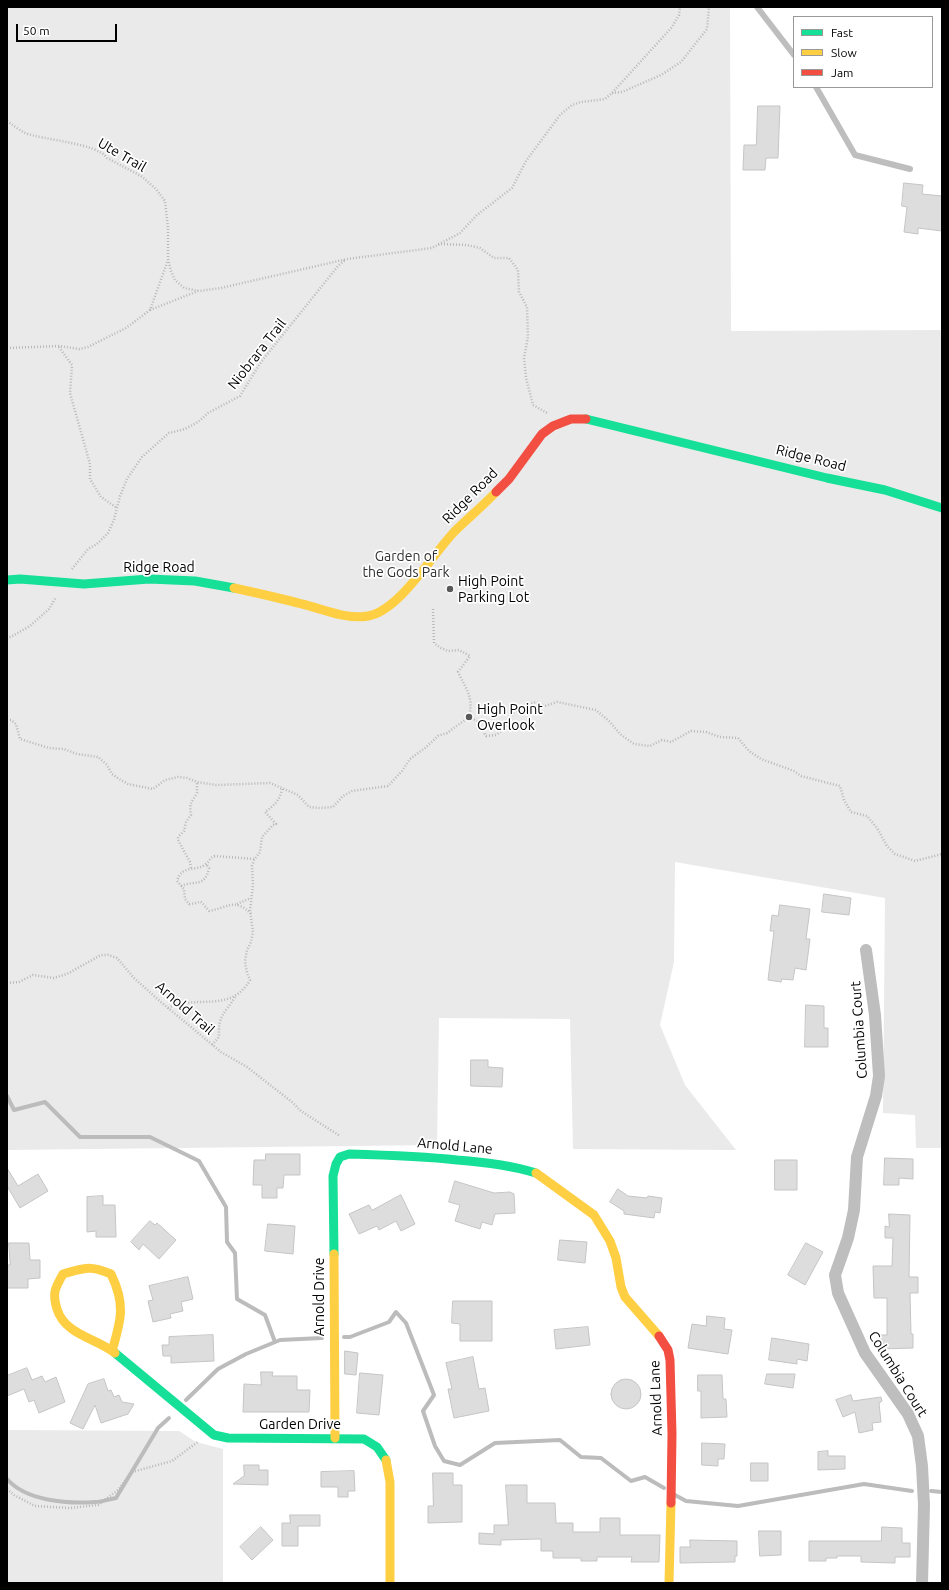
<!DOCTYPE html>
<style>
body{margin:0}
#map{position:relative;width:949px;height:1590px;overflow:hidden;background:#fff;font-family:Ubuntu,sans-serif}
canvas{display:block}
.frame{position:absolute;inset:0;border:8px solid #000;pointer-events:none}
.legend{position:absolute;left:793px;top:16px;width:140px;height:72px;box-sizing:border-box;background:#fff;border:1px solid #999;margin:0;padding:5px 7px;list-style:none;font-size:12px;color:#000}
.legend li{display:flex;align-items:center;gap:8px;height:20px}
.legend b{width:20px;border:1px solid #999}
.scale{position:absolute;left:16px;top:24px;width:101px;height:18px;box-sizing:border-box;border:2px solid #000;border-top:0;padding-left:5px;font-size:12px;line-height:14px;white-space:nowrap;color:#000;-webkit-text-stroke:3px #fff;paint-order:stroke}
</style>
<div id="map">
<canvas width="949" height="1590"></canvas>
<div class="frame"></div>
<ul class="legend">
<li><b style="height:5px;background:#16e098"></b>Fast</li>
<li><b style="height:5px;background:#ffcf43"></b>Slow</li>
<li><b style="height:5px;background:#f24e42"></b>Jam</li>
</ul>
<div class="scale">50 m</div>
</div>
<script>
const c = document.querySelector('canvas').getContext('2d');
c.lineJoin = 'round';
function paint(path, color) { c.fillStyle = color; c.fill(path, 'evenodd'); }
function trace(path, color, width, dash) { c.strokeStyle = color; c.lineWidth = width; c.lineCap = dash ? 'butt' : 'round'; c.setLineDash(dash || []); c.stroke(path); }
function write(font, color, halo, rows, align = 'center') {
  c.font = font + ' Ubuntu,sans-serif'; c.lineWidth = 3.5; c.setLineDash([]); c.textBaseline = 'middle'; c.strokeStyle = halo; c.fillStyle = color; for (const [text, x, y, turn = 0] of rows) {
    c.save(); c.translate(x, y); c.rotate((+turn || 0) * Math.PI / 180); c.textAlign = isNaN(turn) ? turn : align; if (halo) c.strokeText(text, 0, 0); c.fillText(text, 0, 0); c.restore();
  }
}
paint(new Path2D(`
 M7,7H730L731,331L942,330V1148H916L915,1115L883,1113L885,898L675,862L674,962L660,1025L685,1085L736,1150L573,1149L570,1019L439,1018L437,1145L7,1150Z
 M7,1430L179,1431L196,1442L223,1449V1583H7Z`), '#eaeaea');
trace(new Path2D(`
 M7,1096L14,1110L45,1102L80,1137H150L199,1161L226,1207L227,1242L235,1253L237,1299L265,1315L275,1342
 M344,1337H350L389,1322L396,1312L406,1323L434,1395L423,1411L435,1446L444,1461L460,1465L495,1443L560,1440L581,1457L601,1458L631,1481L645,1477L664,1488
 M186,1400L218,1369L246,1354L280,1340L322,1338
 M7,1479C26,1501 67,1504 95,1502C102,1502 109,1499 116,1498L158,1428L169,1418
 M931,1491L942,1492
 M675,1495L686,1501L738,1506L864,1484L912,1491`), '#bcbcbc', 4);
const building = new Path2D(`
 M758,106H780L778,158H766L765,170H743L744,145H756Z
 M904,183L923,185L922,194L942,196V231L918,228V234L904,232L907,207L902,206Z
 M824,894L851,898L849,915L822,912Z
 M780,905L810,909L806,939H810L806,970L795,968L793,980L782,979L781,982L768,980L774,931H770L772,915L778,916Z
 M806,1005L824,1006V1028H828V1047H805Z
 M471,1060H488V1067L503,1068L502,1087L471,1086Z
 M266,1154H300V1175H284L283,1188H277V1198H262V1185H253L254,1160H265Z
 M885,1158L913,1159V1179L899,1178V1185H884Z
 M775,1160H797V1190H775Z
 M7,1168L18,1186L38,1174L48,1191L20,1208L7,1186Z
 M455,1181L494,1193L510,1192L514,1194L515,1213L495,1214L492,1225L482,1222L480,1229L455,1221L460,1205L449,1202Z
 M618,1189L628,1196L647,1198L648,1196L662,1198L660,1213L655,1212L654,1218L624,1214V1211L610,1202Z
 M401,1195L415,1224L401,1231L396,1221L379,1230L377,1226L359,1234L349,1214L369,1205L372,1210Z
 M103,1196V1205H115L116,1237H96V1231L87,1232V1197Z
 M889,1214L910,1215L909,1277H918V1293H910L911,1334H913V1348L881,1349V1335H887V1298H874L873,1266H892L893,1238H885V1226L889,1227Z
 M150,1221L155,1225L157,1223L176,1240L159,1259L143,1244L139,1250L131,1242Z
 M268,1224L295,1226L293,1254L265,1251Z
 M560,1240L587,1242L585,1263L558,1260Z
 M9,1243H29L30,1260H40V1278L28,1279V1288H7V1265H10Z
 M806,1243L823,1252L805,1285L788,1275Z
 M188,1277L193,1299L181,1302L183,1311L170,1314L171,1318L153,1322L148,1301L153,1300L149,1286Z
 M453,1301H492V1341H460V1324L452,1323Z
 M707,1316L725,1318L724,1329L732,1330L728,1354L688,1348L692,1324L706,1326Z
 M588,1327L590,1345L556,1349L554,1330Z
 M213,1335L214,1361L171,1363V1356H163L162,1345H169V1337Z
 M772,1338L809,1344L807,1361L797,1359V1364L769,1360Z
 M345,1351L358,1353L356,1375L345,1374Z
 M473,1357L479,1389L485,1388L489,1411L454,1418L448,1389H452L446,1363Z
 M27,1368L32,1380L42,1376L45,1382L56,1377L65,1402L39,1413L34,1400L29,1402L24,1389L7,1396V1376Z
 M261,1372H273L272,1376H297V1390H310L309,1412H243L244,1384L261,1385Z
 M360,1373L383,1375L379,1415L357,1413Z
 M767,1374H795L793,1388L765,1384Z
 M698,1375H722L723,1399H726L727,1417L701,1418V1391H698Z
 M611 1394a15 15 0 1 1 30 0a15 15 0 1 1-30 0Z
 M104,1379L108,1391L111,1390L114,1397L119,1395L122,1402L134,1404L128,1414L101,1423L95,1405L83,1429L70,1423L88,1384Z
 M851,1395L853,1401L881,1397L882,1401L879,1403L881,1422L872,1423L873,1430L859,1433L855,1412L843,1417L836,1400Z
 M702,1443L725,1444L724,1459H718V1466L702,1465Z
 M828,1451V1456H845V1469L818,1470V1452Z
 M751,1463H768V1481H751Z
 M244,1465H259V1470H268V1485L233,1484L244,1476Z
 M354,1471L355,1491H348V1497H338V1487H321V1472Z
 M433,1473H453V1485H462V1522L428,1523V1506H433Z
 M506,1485H527V1503H555L556,1523H573V1532H600V1518H620V1535H660L659,1562H631L632,1557H597V1561H581V1558H553V1551H541V1539L501,1540V1545L479,1544V1533L494,1534V1525H508Z
 M290,1515H320V1526H298V1546H282V1523H290Z
 M261,1527L273,1540L252,1560L240,1547Z
 M882,1527L902,1528V1543H910V1557H895V1563L861,1562V1556H837V1558H826V1561H809V1541H881Z
 M759,1531H781V1555L760,1556Z
 M690,1540L737,1541V1556H735V1562L680,1563V1547H690Z`);
paint(building, '#ddd');
trace(building, '#c5c5c5', 1);
trace(new Path2D(`
 M612,93L622,92L661,75L681,62L707,29L709,7
 M7,121C13,125 19,130 25,133C43,140 97,143 107,158L141,176L156,189L165,201L168,228V259L171,271L175,280L184,288L199,291L221,288L347,259L432,248L460,233L477,215L512,188L526,161L560,115L572,105L581,102L605,99L612,93L672,27L679,15L680,7
 M438,244L467,245L480,248L494,258H509L518,270L519,292L527,307L528,337L524,358L526,378L533,405L547,413
 M150,310L198,291
 M59,347L72,365L70,393L90,464V479L101,497L117,508
 M7,348L59,346L79,349L88,347L126,328L150,310L168,260
 M72,569L88,549L97,544L108,533L114,520L120,496L127,479L142,457L169,433L185,429L198,422L208,413L240,396L261,362L338,266L345,260
 M433,609L434,643L441,648L448,651L459,650L470,656L458,672C466,689 474,697 469,717L477,721L486,736L496,735L507,727L513,713L522,706L536,702L545,706L557,702L596,710L610,722L620,734L634,744L650,746L662,740L671,742L691,731L706,732L720,737L738,738L749,751L761,759L794,771L801,776L840,786L844,800L851,812L867,816L877,828L887,846L895,854L915,861L942,854
 M7,639L30,626L49,609L56,597
 M7,720H11L16,724L20,739L49,748L64,749L77,754L98,757L107,765L112,774L119,779L128,784L153,789L165,780L178,777L187,778L197,782L216,785L270,783L298,795L309,807L320,808L333,807L343,796L352,791L388,786L402,771L410,759L425,748L438,736L447,733L469,717
 M191,868L190,862L178,840V837L184,831L186,822L191,815C189,802 191,804 197,793V782
 M181,886C194,880 205,888 209,868L206,864
 M237,904L251,898
 M251,914C235,897 227,908 209,911C197,897 204,903 189,904L185,899L184,889L177,881C182,864 197,872 206,864C210,861 209,858 215,856L254,859
 M7,983L19,982L33,975L54,978L60,976L67,974L101,955H108L117,958L134,978L162,1003L221,1052L247,1067L292,1102L301,1111L340,1136
 M168,1008C195,994 231,1014 250,980L247,973L245,961L247,950L251,942L253,932L250,911L253,885L252,866L254,860L260,852L262,837L273,825L276,824L265,812C274,806 281,799 282,788
 M212,1045L219,1037C218,1014 225,1014 235,997
 M7,1489L14,1495L35,1506L70,1508L98,1505L118,1490L132,1472L172,1461L199,1441`), '#b8b8b8', 2.5, [1, 2]);
trace(new Path2D(`
 M757,7L794,55
 M816,87L855,155L910,169`), '#bebebe', 6);
trace(new Path2D(`
 M866,950L875,1015L879,1076L876,1096L857,1157L854,1210L848,1238L835,1275L838,1293L865,1353L908,1414L918,1436L922,1466L924,1505L922,1583`), '#bebebe', 12);
trace(new Path2D(`
 M586,419L827,478L885,490L942,508
 M7,580L20,579L84,584L149,579L195,581L234,588
 M334,1254L333,1176L336,1164L340,1157L349,1154C385,1155 421,1156 457,1160C484,1162 510,1165 536,1173
 M115,1353L214,1435L228,1438L364,1439L377,1447L386,1460`), '#16e098', 9);
trace(new Path2D(`
 M234,588C257,593 280,598 302,604C323,609 347,620 368,616C399,611 433,554 454,532C468,518 483,506 496,492
 M536,1173L594,1215L610,1241L616,1258L621,1287L625,1297L659,1336
 M334,1254L335,1438
 M112,1351C121,1320 126,1305 111,1274C89,1265 85,1268 63,1274C55,1288 52,1293 57,1309C65,1335 96,1338 115,1353
 M386,1460L390,1482V1583
 M669,1583L671,1503`), '#ffcf43', 9);
trace(new Path2D(`
 M496,492L509,479L542,434L553,426L571,419H586
 M659,1336L668,1350L670,1360L672,1434L671,1503`), '#f24e42', 9);
for (const [x, y, r, color] of [
 [450,589,4,"#595959"],
 [469,717,4,"#595959"]
]) { const dot = new Path2D(); dot.arc(x, y, r, 0, 2 * Math.PI); c.fillStyle = color; c.fill(dot); trace(dot, '#fff', 1.5); }
write('14px', '#000', '#fff', [
 ["Ute Trail",122,155,30],
 ["Niobrara Trail",257,354,-52],
 ["Ridge Road",811,458,14],
 ["Ridge Road",470,496,-45],
 ["Ridge Road",159,567],
 ["Arnold Trail",185,1008,41],
 ["Columbia Court",859,1030,-94],
 ["Arnold Lane",455,1146,5],
 ["Arnold Drive",319,1297,-90],
 ["Columbia Court",898,1374,58],
 ["Arnold Lane",656,1398,-92],
 ["Garden Drive",300,1424]
]);
write('14px', '#303030', '#fff', [
 ["Garden of",406,556],
 ["the Gods Park",406,572]
]);
write('14px', '#000', '#fff', [
 ["High Point",458,581],
 ["Parking Lot",458,597],
 ["High Point",477,709],
 ["Overlook",477,725]
], 'left');
</script>
